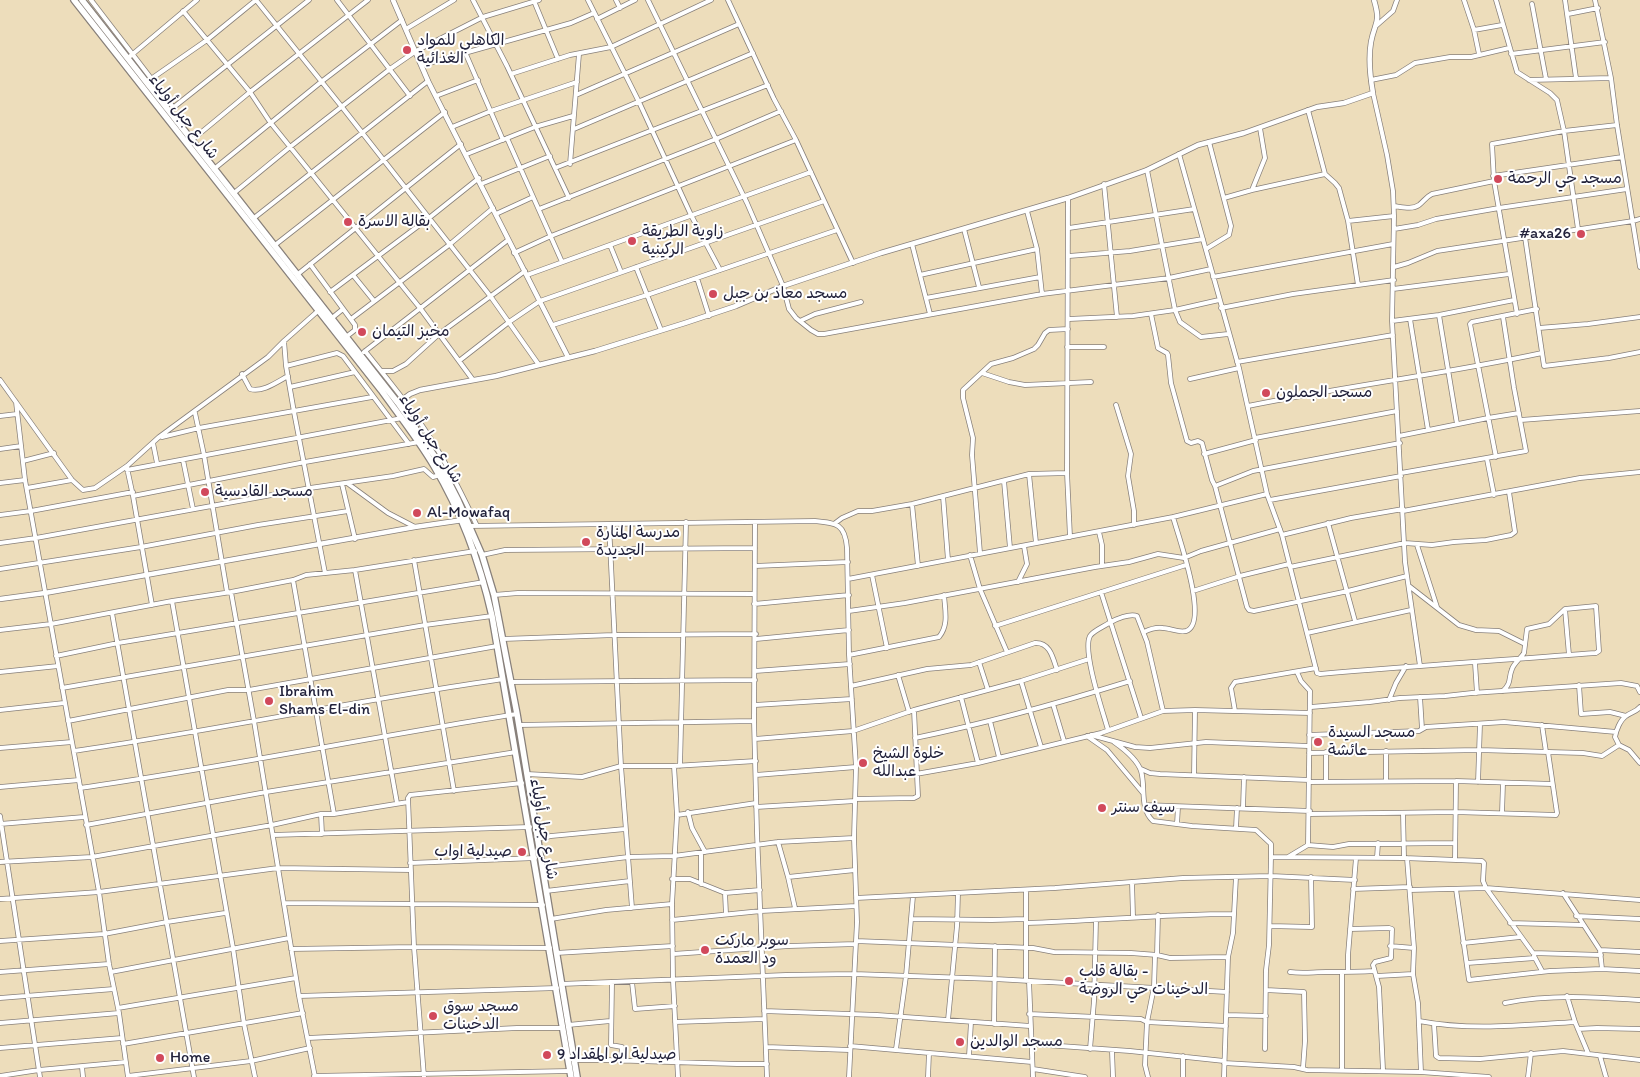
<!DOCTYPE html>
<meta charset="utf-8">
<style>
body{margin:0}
canvas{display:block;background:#edddbb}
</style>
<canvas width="1640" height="1077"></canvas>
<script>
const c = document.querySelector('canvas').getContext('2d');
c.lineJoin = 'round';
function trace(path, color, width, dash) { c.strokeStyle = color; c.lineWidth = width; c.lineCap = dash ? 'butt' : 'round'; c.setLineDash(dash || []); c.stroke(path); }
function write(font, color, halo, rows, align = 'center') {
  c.font = font + ' Itim,"Playpen Sans Arabic",sans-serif'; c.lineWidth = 4; c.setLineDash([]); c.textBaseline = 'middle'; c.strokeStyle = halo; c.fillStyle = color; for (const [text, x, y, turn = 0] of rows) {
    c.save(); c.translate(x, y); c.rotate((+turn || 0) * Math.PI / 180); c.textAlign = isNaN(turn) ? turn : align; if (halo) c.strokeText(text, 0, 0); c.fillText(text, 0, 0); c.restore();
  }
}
const minor = new Path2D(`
 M91,0L173,107
 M256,0L342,107L491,297L539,365
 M337,0L410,96
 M473,0L507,66L569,198
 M588,0L639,102L691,215L720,270
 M616,0L620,8
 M648,0L747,203L783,286L789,309L796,318L811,330L818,334H824L1042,294L1169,278L1211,269
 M728,0L774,99L796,140L853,263
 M1464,0L1474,30L1479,54
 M1496,0L1517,72L1550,93L1557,100L1564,131L1578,229
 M1565,0L1576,78
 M1595,0L1611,78L1617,125L1640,267
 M534,1L558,59
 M1532,4L1546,79
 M183,11L250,92L270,122L420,308L473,380
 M1568,14L1598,8
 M597,19L635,0
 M1377,25L1393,11L1397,0
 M406,29L454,0
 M1474,30L1502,25
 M465,52L503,140
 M1511,54L1605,42
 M128,58L197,0
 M422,65L571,23L594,13
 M511,74L570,55L611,47L711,0
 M151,79L207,40L256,0
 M1371,80L1396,75L1415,63L1450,57H1471L1509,48
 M1529,80L1611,78
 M1373,93L1387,155L1393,191L1394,216L1392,321L1405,562L1420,666
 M576,95L739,24
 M436,96L478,80
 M1308,110L1325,174L1335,183L1339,188L1348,221L1358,285
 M169,111L309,0
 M452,127L491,111L577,82
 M574,129L753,53
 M507,138L562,262
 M192,140L250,92L368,0
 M467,154L535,127L573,116
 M1179,154L1239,368L1267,494L1282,535L1317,673L1320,674C1412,666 1504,660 1596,653L1599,651L1596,606L1565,609L1549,624L1527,629L1524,653C1521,658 1514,663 1512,669C1508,679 1512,682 1503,691
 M570,164L579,54
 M555,168L768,85
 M214,169L321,82L402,20
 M1147,170L1175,310L1180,322L1201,337L1228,334
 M1493,176L1622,157
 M481,184L550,156
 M1104,184L1117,317
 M1252,190L1265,158L1260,128
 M234,193L290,147L390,69L416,51L483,17L539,0
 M1068,198L1067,473L1070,537
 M1224,198L1252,190L1325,174
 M1394,206C1402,207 1412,210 1419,205C1424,201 1426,197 1432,194L1494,181
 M539,209L716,139L781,111
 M1027,211L1037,249L1042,294
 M496,214L533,197
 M254,218L428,81
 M1348,221L1394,216
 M1069,228L1194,209
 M964,229L979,287
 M1394,229L1418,225L1436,219L1499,208L1627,189
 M1525,237L1544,366L1609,358L1640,352
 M912,244L930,314
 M275,245L445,112
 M610,245L621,272
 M1206,249L1229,235L1231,226L1209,142
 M514,253L551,236L796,140
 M1069,256L1130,251L1203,239
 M310,264L355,325V330L346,337
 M636,267L661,330
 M1394,267L1408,263L1437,251L1633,221L1640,219
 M298,274L461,144
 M353,275L374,301
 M527,275L811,172
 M920,275L1037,249
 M1213,277L1393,244
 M697,278L709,316
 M1393,289L1509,274
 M330,292L429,218L479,178
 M926,298L1040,277
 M1221,308L1293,294L1394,280
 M319,310L284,341L286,366L294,412L325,573
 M1151,314L1158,348L1167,353L1168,355L1171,383L1187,441L1191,443L1198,441L1202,443L1212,480L1215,486L1247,607L1249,610L1254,611L1348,591L1407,576
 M1517,314L1494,181L1492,144L1564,131L1617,125
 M1439,315L1457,424
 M332,318L343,309
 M351,319L449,245L493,208
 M1069,319L1133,316L1175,310L1219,300
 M1410,319L1428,430
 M800,321L815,314L861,302
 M1392,321L1439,315L1514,300
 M553,325L647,295L837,230
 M1539,328L1588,324L1640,317
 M1067,347H1104
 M365,351C389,381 414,411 434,444C450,470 464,498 477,526
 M364,352L508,240
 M459,361L509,322L540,301L824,201
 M1237,362L1393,335
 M286,366L337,353L343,356L409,444
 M382,371H393L406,364L439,334L525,271
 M982,373L1009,382L1025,385L1091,382
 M242,374L250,389C262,393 277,382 288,376
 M1190,379L1239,368
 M0,380L72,480L83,490L95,488L127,466L159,437L268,357L284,341
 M290,387L355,372
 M16,402L25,480L99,892L109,964L119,1013L128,1077
 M1116,405L1131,454L1128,476L1134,511V525
 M1248,406C1346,386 1445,374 1542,353
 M195,413L204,455L227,592
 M0,416L17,414
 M1521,420L1640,411
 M1399,436L1488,418L1519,413
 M162,437L199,428L372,397
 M1255,438L1397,411
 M153,443L157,463
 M0,449L21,446
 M1204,454L1256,440
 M1496,457L1470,324L1472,322L1537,309
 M1487,459L1494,495
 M183,460L193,509
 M23,461L54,453
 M127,468L133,496L152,605
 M127,470L402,418
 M1401,473L1526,451L1514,388L1503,317
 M1029,474L1036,543
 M1004,481L1010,548
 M0,483L25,480
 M347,483L388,513L415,527
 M342,484L355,539
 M1215,486L1253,471L1400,443
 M27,488L72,480
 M133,496L305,462L419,442
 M943,496L948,560
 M1270,500L1401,476
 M912,504L918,566
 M1403,511L1580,478L1640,472
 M0,515L31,511L133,492
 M755,522L754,721L757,833L767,1077
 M1328,523L1355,621
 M609,524L621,766L632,908
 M834,524L842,518L858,511H872L912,504L1029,474L1067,473
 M470,526L815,521C837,523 845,524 847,548L849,655L856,767L854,838L857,922L849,1077
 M1099,532L1102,545V566
 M1282,535L1351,518L1403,509
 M0,543L36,538L310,488L393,476L424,469L433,477L440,475
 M1417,545L1437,607
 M980,553L972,455L973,438L963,398V390L991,364L1013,358L1034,349L1038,345L1045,333L1049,330L1068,329
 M482,555L505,550L755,548
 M970,555L980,589L1007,652
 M414,560L454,791
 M755,566L848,562
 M1290,567L1405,543L1432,545L1454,542L1486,540L1511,535L1515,532L1509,492
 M0,569L141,547L258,525L348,511
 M355,570L397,803
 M872,575L887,648
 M848,579L1173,517L1267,494
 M293,580L334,814
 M1018,582L1027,564L1024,546
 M1409,586L1459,625L1476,630L1499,631L1525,644
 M1193,591L1240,576L1289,564
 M231,592L254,721L299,996L315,1077
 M1101,592L1141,718
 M494,595L518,593L754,594
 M172,601L233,948L244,1024L255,1077
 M754,604L849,595
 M1565,609L1569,655
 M849,611L905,603L1095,567L1129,562L1158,554L1184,558L1201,551L1280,529
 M112,613L194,1077
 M995,626L1186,565
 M0,630L51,624L172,601L231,592L293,580L306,575L355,570L475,551
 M1144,632C1150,629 1156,627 1163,628C1170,628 1178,633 1186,631C1210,624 1178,535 1173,517
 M1307,633L1411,610
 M503,639L614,635L756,634
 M756,639L849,630
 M849,655L939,637C949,625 945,610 944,595
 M56,656L118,643L484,582
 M979,662L988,690
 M1475,663L1477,693
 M755,671L850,664
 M0,672L58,666
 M1297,672L1301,681L1310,691L1308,845
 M898,675L909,712
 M1021,681L1041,747
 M511,682L755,680
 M1579,685L1581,714L1610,712L1626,716
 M851,686L927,669L971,665L1035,643C1050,642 1053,658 1057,670
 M62,688L425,625L492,616
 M961,697L978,763
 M1420,697L1422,729
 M1389,700L1396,683L1406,666
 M1053,704L1064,741
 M755,705L852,699
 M1311,707L1370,702L1400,698L1445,696L1472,693L1621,683L1637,686L1640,692
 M1640,707C1636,712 1631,712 1626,716C1620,720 1616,731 1615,737L1619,745L1629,750L1640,763
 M0,710L64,703
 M1235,711L1231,688L1235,682L1316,668
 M68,721L228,690H249L497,646
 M990,721L999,757
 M519,725L754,721
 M1542,725L1546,752
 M1108,730C1103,712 1082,651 1090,636C1093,631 1103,627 1109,623C1116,619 1130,613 1137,616L1147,642L1163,711
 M1091,735L1135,747L1150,748L1206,742L1308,746
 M1309,735L1419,731L1426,727L1504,722L1616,732
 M1087,736L1107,750L1143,793
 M915,738C988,723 1059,703 1130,681
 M755,739L853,731L914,710L1021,681L1089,659
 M1114,742C1124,749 1137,759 1141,771C1146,787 1139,808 1153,821L1192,826L1256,830L1271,844V857
 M0,748L72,742
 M74,751C217,730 359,700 503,679
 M1309,753L1479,750L1583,753L1602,756L1619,745
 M674,766L677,815L672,904L673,980L678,1077
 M680,766L686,522
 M1141,769L1150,773L1160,774L1309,780
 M527,774L582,777L621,766H674L756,761
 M916,774L978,763L1101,733L1163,711L1195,710L1310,713
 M756,775L856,767
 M1194,775L1195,710
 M1386,781V751
 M1309,782L1456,781L1552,784
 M1326,782V752
 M1478,782L1480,724
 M0,787L79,780
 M80,788C226,767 371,737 517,714
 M855,799L914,798L918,796L914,710
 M1145,805L1310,811
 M756,807L855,801
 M1243,808L1244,777
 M688,812L692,828L705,852
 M1403,813L1404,858
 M1502,813L1503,783
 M321,814L322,834
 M1310,814L1455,812L1556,815L1557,813L1548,752
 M677,815L756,803
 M0,816L40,1077
 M0,824L84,817
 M1177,824L1178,807
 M86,825L266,792L516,752
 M1236,828L1237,808
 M273,835L530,827
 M537,839L551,836L625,829
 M778,842L788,877L795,908
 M701,853V884
 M1288,857L1308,845L1333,847L1349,844L1455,843
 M1377,858L1378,843
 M1407,858L1414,948L1413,974L1418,1003L1421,1072
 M1455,859L1456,781
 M0,862L92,857L272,825L321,814H334L408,802
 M410,863L535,858
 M543,871L554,866L628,857L674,856L778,842L854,838
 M788,877L855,870
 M672,879H690L725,893L760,890
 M1132,882L1133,917
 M1353,889L1410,887
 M1456,889L1469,980L1550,971L1602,969L1640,971
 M1410,890L1486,888L1533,953L1601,955
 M546,891L630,881
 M725,893L726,914
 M1563,893L1600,950L1602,969
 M856,898L1055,888L1183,878L1271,876L1355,880
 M0,899L99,892L278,868L410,870
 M284,903L543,905
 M1576,916L1640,919
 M551,919L606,910L672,904
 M911,919L992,920L1025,919
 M672,920L761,911L856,906
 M1026,923C1095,921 1164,914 1233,914
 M1510,923L1583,925
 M1270,926L1312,927L1311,877
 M1350,929L1389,928L1392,929L1391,958L1375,962L1373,965L1379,987L1383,1070
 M0,941L104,934L167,922L225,913
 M856,941L1033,948L1054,952L1131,953L1157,955L1170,958L1228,957
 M1463,943L1520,937
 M1390,946L1414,948
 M291,949L414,947L550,948
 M1600,950L1640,952
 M556,953L673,946
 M673,954L789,946L856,944
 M1157,955L1158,915
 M1534,956L1542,971
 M1467,963L1535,958
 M0,972L109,964
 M111,972L289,938
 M1290,972C1303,974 1313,972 1326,972C1342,972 1357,972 1374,971
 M1348,972V955L1356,858
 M1377,976L1413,974
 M1026,981V890
 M1029,981L1033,1077
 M632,982L635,1009L675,1006
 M612,983L611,1045L622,1047L621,1061
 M561,984L786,975L854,974L995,979L1227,992
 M1266,990L1304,992L1305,1041L1303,1068
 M299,996L557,988
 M1567,996L1575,1022L1588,1053
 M0,998L114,989
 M1505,1003C1550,994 1594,997 1640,1000
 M118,1008L296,978
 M764,1011L877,1015L1030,1026
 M1029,1014L1141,1019L1147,1022L1226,1026
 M1226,1015L1266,1016
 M948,1020L957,926L958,893
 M1419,1021C1471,1031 1523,1025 1575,1022
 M675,1022L764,1019
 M0,1023L119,1013
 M994,1024L995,946
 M1434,1024L1436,1056L1439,1058L1480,1059L1563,1051L1640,1060
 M568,1025L610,1021
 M1578,1029L1597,1028L1640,1029
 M308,1038L517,1028H563
 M123,1044L303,1013
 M1032,1044L1130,1051L1224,1061
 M850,1046L1032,1062
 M766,1047L849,1050
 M0,1048L122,1038
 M896,1049L906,976L913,896
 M1090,1049L1094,1001L1096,920
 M1265,1049L1266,970L1269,945L1271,857L1404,858L1482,861L1484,863L1483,881L1486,888L1640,900
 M1112,1051L1113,1077
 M969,1056L971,1022
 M1600,1056L1606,1077
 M574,1060H606L737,1064H767
 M1224,1063L1294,1067L1307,1070L1421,1072L1489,1077
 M82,1067L83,1077
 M1033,1069L1085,1077
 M1342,1070V972
 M0,1076L39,1070L126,1062
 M128,1076L251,1061L310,1048
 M314,1076L570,1071
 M424,1077L414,947L408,798L410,795L522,783
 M928,1077L929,1053
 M1148,1077L1145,1065L1147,1022L1154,987L1155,955
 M1183,1077V1056
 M1224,1077L1228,957L1233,933L1236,877
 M1528,1077L1531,1053`);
const tertiary = new Path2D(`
 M393,0L428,81L568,357
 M398,403L410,394L420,390L496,376L539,365L595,351L685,323L736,306L783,286L881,253L1068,198L1147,170L1198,145L1244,133L1317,107L1344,103L1373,93C1370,76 1368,59 1371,42C1375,21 1381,24 1374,0
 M0,599L45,593L415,527L463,520`);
const primary = new Path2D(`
 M74,0L381,390C399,415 418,439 434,466C462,513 480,563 492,616L571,1077
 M82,0L398,403L438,461L458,500L482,555L494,595L517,714L577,1077`);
trace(minor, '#88807b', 5.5);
trace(tertiary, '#88807b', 6);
trace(primary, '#88807b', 8);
trace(minor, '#fff', 4);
trace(tertiary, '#fff', 4.5);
trace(primary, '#fff', 5.5);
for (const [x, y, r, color] of [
 [407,50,5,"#d1495b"],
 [1498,179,5,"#d1495b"],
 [348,222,5,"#d1495b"],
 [1581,234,5,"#d1495b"],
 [632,241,5,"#d1495b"],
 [713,294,5,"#d1495b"],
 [362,332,5,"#d1495b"],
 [1266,393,5,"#d1495b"],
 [205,492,5,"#d1495b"],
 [417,513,5,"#d1495b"],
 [586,542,5,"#d1495b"],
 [269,701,5,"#d1495b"],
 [1318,742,5,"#d1495b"],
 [863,763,5,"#d1495b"],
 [1102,808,5,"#d1495b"],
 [522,852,5,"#d1495b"],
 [705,950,5,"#d1495b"],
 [1069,981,5,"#d1495b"],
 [433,1016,5,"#d1495b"],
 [960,1042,5,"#d1495b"],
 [547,1055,5,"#d1495b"],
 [160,1058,5,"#d1495b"]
]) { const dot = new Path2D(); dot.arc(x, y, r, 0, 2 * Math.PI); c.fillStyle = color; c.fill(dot); trace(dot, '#fff', 2); }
write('16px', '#22223b', '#fff', [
 ["الكاهلي للمواد",417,41],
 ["الغذائية",417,59],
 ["مسجد حي الرحمة",1508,179],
 ["بقالة الاسرة",358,222],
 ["زاوية الطريقة",642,232],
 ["الركينية",642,250],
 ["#axa26",1571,234,"right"],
 ["مسجد معاذ بن جبل",723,294],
 ["مخبز التيمان",372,332],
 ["مسجد الجملون",1276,393],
 ["مسجد القادسية",215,492],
 ["Al-Mowafaq",427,513],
 ["مدرسة المنارة",596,533],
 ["الجديدة",596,551],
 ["Ibrahim",279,692],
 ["Shams El-din",279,710],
 ["مسجد السيدة",1328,733],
 ["عائشة",1328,751],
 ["خلوة الشيخ",873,754],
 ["عبدالله",873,772],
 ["سيف سنتر",1112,808],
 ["صيدلية اواب",512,852,"right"],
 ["سوبر ماركت",715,941],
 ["ود العمدة",715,959],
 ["بقالة قلب -",1079,972],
 ["الدخينات حي الروضة",1079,990],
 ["مسجد سوق",443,1007],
 ["الدخينات",443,1025],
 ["مسجد الوالدين",970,1042],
 ["صيدلية ابو المقداد 9",557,1055],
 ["Home",170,1058]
], 'left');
write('16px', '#22223b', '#fff', [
 ["شارع جبل أولياء",183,117,52],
 ["شارع جبل أولياء",430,439,57],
 ["شارع جبل أولياء",543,829,80]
]);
</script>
